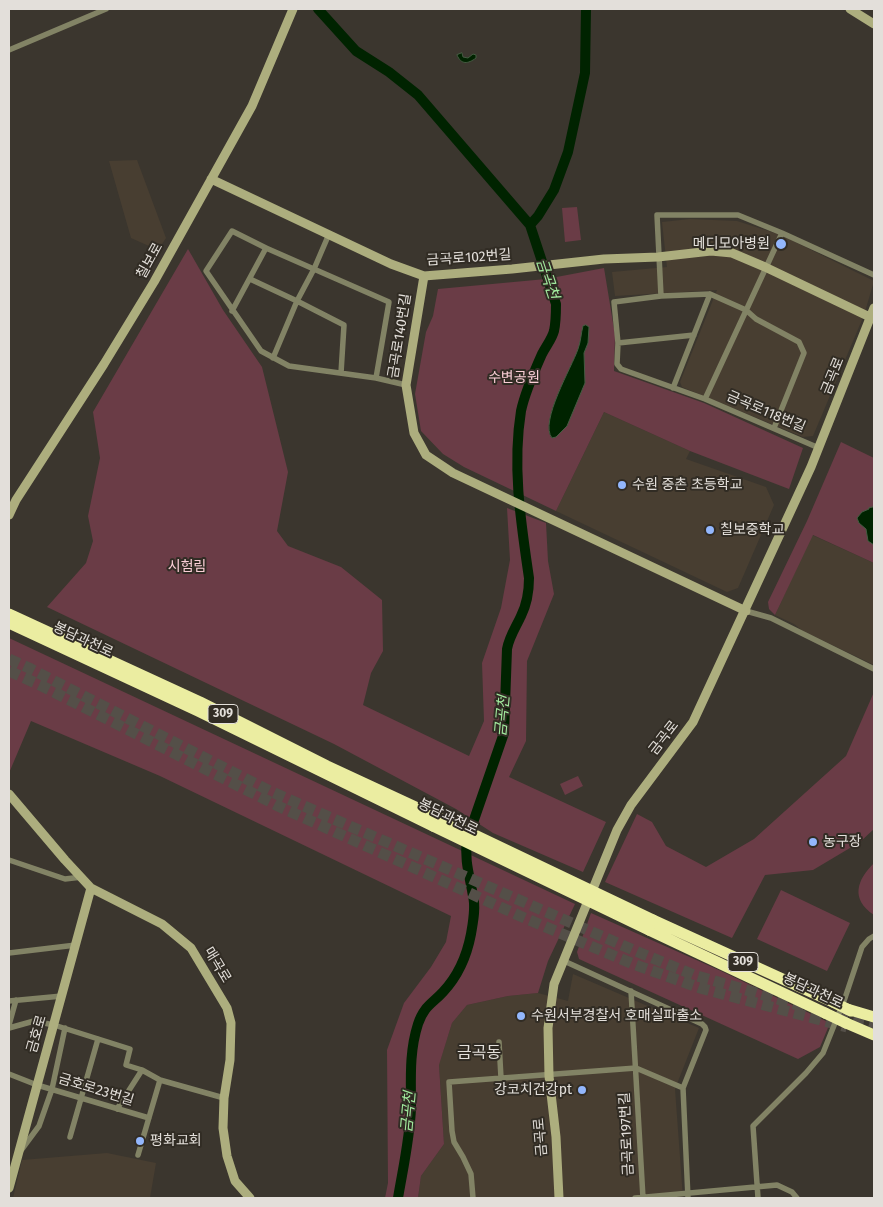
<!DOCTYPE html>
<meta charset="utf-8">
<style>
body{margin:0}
#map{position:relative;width:883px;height:1207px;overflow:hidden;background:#3b362e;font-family:"Fira Sans",sans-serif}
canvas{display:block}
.frame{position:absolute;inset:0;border:10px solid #e3dfda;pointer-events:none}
</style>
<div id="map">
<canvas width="883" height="1207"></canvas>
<div class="frame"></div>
</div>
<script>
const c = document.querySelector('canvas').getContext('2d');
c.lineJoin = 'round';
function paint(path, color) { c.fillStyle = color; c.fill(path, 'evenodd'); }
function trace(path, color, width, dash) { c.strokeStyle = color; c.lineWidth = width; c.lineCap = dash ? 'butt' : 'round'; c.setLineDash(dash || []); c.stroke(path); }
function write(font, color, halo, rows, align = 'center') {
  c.font = font + ' "Fira Sans","Noto Sans KR",sans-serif'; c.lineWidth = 4; c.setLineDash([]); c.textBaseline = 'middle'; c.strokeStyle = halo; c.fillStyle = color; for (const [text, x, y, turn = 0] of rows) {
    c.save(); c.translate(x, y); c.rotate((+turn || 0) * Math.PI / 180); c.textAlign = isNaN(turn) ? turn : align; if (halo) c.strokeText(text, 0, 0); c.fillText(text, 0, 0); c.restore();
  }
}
paint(new Path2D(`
 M137,160L166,238L158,250L131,238L109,161Z
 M690,219L737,221L781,235L874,281L864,315L813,436L803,437L682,387L680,382L717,290L615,296L612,272L667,267L662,222Z
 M604,412L690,451L686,459L766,487L774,505L738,588L727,592L556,511Z
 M812,535L874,563V665L803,631L794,624L775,615Z
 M573,974L699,1028L675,1089L683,1198H418L421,1176L444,1144L439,1064L452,1023L467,1005L508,996L538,993L568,1001Z
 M107,1153L156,1163L150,1198H13L22,1160Z`), '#483e31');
paint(new Path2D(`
 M577,207L581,240L565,242L562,208Z
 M188,249L223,310L262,367L288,472L277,531L288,546L341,567L382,600L383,651L371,673L363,705L469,756L484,721L482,663L501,608L510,560L507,508L546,523L548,561L554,594L527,661L526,741L509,777L606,822L583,872L493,833L456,809L334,744L47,607L86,563L93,541L88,516L100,458L93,412Z
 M604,268L615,335L614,371L704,403L803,448L789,489L690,451L604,412L556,511L464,467L443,454L421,431L415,394L426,332L433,316L438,289L546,279Z
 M841,442L874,458V563L813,535L775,615L769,609L768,602L807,521Z
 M9,638L575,904L548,961L538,993L508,996L467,1005L452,1023L439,1065L444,1144L421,1176L418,1198H385L388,1183L387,1050L404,1003L431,967L446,942L451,916L160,776L31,721L9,773Z
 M874,692V829L860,842L813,870L765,875L732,938L605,882L637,814L652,822L666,846L706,867L754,839L846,756Z
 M578,776L583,786L565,795L560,784Z
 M874,863V915C850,899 857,880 874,863Z
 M781,890L850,923L827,971L757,939Z
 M591,913L721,971L830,1023L820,1047L798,1059L579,959L577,952Z`), '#6a3c46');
const water = new Path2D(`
 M462,53L463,57L468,58L473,54L476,55V58C468,64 461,65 457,55Z
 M586,325L589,327L588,343L584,353L585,383L567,426L556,437L552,438C539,422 572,367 578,349C581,341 581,333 583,326Z
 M874,507V545L868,541L866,529L859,523L857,518L862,512L869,509V508Z`);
paint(water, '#002300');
trace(water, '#445b41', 1);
trace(new Path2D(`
 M318,9L356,51L389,72L418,95L530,225L556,304C556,313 556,322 554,331C552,339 546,346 542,354C534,372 525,392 521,411C512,467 521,523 529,578C529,591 527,604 521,616C516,627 509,637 507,649L504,733L467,840C464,860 470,877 473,896C476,908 473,922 471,934C467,955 458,976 443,992C432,1004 424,1006 418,1024C409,1052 411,1079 411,1107C410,1138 403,1168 398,1198
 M530,225L538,216L554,190L568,152L585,73L586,9`), '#002300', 10);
trace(new Path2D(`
 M9,659L29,668L272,792L638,952L694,975L805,1007
 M9,671L42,686L278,806L520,916L633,964L700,988L847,1027
 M837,1016L874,1026`), '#544f48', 11, [11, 5.5]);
trace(new Path2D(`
 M9,50L106,9
 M250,279L297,301L314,269L329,234
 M661,296L657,215H738L782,233L874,275
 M232,311L266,248
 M618,343L694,335
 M273,358L297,301L344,325L341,373
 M376,378L389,302L266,248L232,231L206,271L261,351L289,366L376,378L406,385
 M673,388L710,294
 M705,399L782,233
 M774,428L804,353L799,342L756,319L746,310L710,294L661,296L614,302L618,343L617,364L621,369L705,399L819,448
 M746,611L771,618L874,669
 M9,860L65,879L82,877
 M9,953L76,945
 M564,961L702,1024L705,1027L706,1030L683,1088L688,1198
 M631,991L643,1198
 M9,1001L62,996
 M9,1025L16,1000
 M9,1028L34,1021L54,1025L130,1049L126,1065L142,1070L160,1080L224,1098
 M499,1042L501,1078
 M9,1074L37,1085L149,1118
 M117,1109L142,1070
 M70,1137L98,1039
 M22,1149L39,1126L52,1089L65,1028
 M138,1155L160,1080
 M473,1198L471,1174L463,1157L454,1142L452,1131L449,1082L636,1068L683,1088
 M635,1198L777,1185L792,1192L797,1198
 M758,1198L753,1126L806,1073L823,1053L845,998L862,947L869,939L874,936`), '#828365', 5.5);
trace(new Path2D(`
 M850,9L874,24
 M211,179L391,264L424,276L512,269L604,259L658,257L711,251L732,253L765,267L874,319
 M424,276L406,385L414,433L426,455L453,473L746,611
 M9,515L16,500L104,364L154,282L252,106L293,9
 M9,794L65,860L91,888L162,924L191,948L227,1008L231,1023L230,1060L224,1098L223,1128L227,1156L235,1181L250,1198
 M9,1188L91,888
 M559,1198L556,1137L549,1076L548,1028L554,984L617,830L631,805L693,722L811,467L874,308`), '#adae7e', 9);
trace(new Path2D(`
 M9,614L200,702L327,766L437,817
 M9,623L198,711L433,826
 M653,920L833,1002
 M649,930L825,1013
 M847,1009L874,1017
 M846,1023L874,1035`), '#ebeda1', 11);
trace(new Path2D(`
 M437,817L653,920
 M433,826L649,930
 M833,1002L851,1011
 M825,1013L846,1023`), '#ebeda1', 11);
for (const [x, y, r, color] of [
 [781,244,6,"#93b7fd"],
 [622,485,5,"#93b7fd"],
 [710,530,5,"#93b7fd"],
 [813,842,5,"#93b7fd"],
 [521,1016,5,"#93b7fd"],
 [582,1090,5,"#93b7fd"],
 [140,1141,5,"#93b7fd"]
]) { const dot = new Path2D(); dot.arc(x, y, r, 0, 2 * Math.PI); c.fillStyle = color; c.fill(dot); trace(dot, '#312c24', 2); }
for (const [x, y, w] of [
 [223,714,30],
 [743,962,30]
]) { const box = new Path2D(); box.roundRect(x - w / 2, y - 9.5, w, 19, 4); c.fillStyle = '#312c24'; c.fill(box); trace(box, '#e3dfda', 1); }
write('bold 12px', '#e3dfda', null, [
 ["309",223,714],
 ["309",743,962]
]);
write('14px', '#e3dfda', '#312c24', [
 ["메디모아병원",770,244,"right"],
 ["수원 중촌 초등학교",632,485],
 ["칠보중학교",720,530],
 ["농구장",823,842],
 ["수원서부경찰서 호매실파출소",531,1016],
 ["강코치건강pt",572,1090,"right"],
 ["평화교회",150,1141]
], 'left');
write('14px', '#e3dfda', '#312c24', [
 ["금곡로102번길",469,258,-4],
 ["칠보로",150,261,-61],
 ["금곡로140번길",400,336,-81],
 ["금곡로",833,376,-68],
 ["금곡로118번길",766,412,23],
 ["봉담과천로",83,640,25],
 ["금곡로",664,738,-52],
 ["봉담과천로",448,817,26],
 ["매곡로",217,965,59],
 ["봉담과천로",813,991,25],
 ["금호로",37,1034,-74],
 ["금호로23번길",96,1090,17],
 ["금곡로197번길",627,1134,-93],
 ["금곡로",541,1137,-95]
]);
write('14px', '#faced6', '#312c24', [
 ["수변공원",514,378],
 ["시험림",187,567]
]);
write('italic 15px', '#a3ec9f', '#312c24', [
 ["금곡천",547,279,72],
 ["금곡천",503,716,-85],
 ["금곡천",409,1112,-85]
]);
write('16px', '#e3dfda', '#312c24', [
 ["금곡동",479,1054]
]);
</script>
